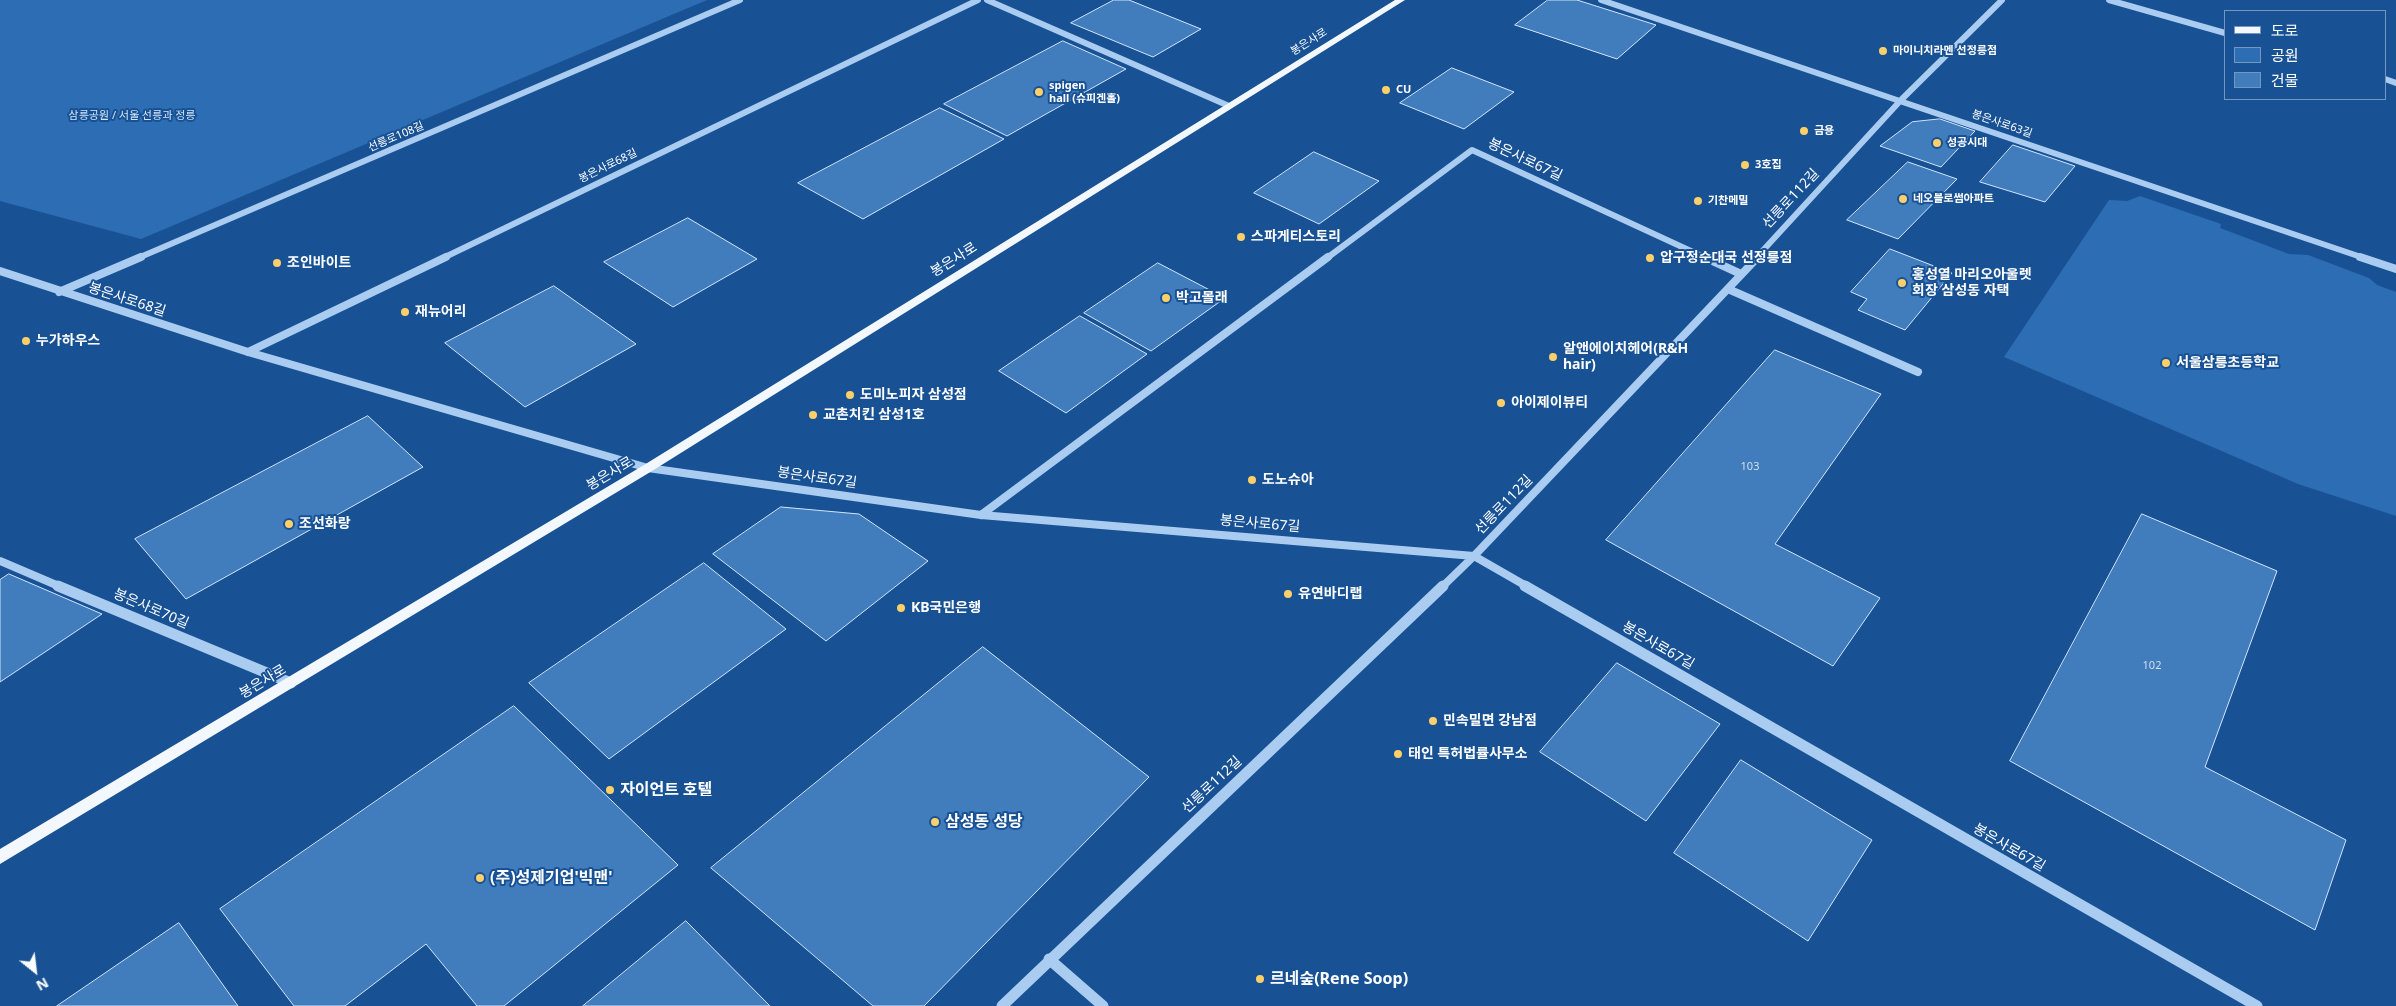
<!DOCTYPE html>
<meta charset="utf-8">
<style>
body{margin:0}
#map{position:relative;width:2396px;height:1006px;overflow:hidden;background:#185295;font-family:"Noto Sans","Noto Sans KR",sans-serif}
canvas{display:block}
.legend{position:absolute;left:2224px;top:10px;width:162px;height:90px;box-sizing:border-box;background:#185295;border:1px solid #7497bf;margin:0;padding:6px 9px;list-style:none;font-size:15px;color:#fff}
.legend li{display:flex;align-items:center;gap:10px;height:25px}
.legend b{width:25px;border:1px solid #7497bf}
.north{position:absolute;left:10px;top:946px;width:50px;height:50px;-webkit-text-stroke:4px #185295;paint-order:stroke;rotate:151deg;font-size:14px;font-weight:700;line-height:20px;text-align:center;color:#fff}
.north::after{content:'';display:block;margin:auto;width:18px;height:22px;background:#fff;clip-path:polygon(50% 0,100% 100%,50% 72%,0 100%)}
</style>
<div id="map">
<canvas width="2396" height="1006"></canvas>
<ul class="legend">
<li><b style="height:6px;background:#f3f8ff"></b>도로</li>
<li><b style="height:14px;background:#2c6db3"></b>공원</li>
<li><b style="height:14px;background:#417cbc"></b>건물</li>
</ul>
<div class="north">N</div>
</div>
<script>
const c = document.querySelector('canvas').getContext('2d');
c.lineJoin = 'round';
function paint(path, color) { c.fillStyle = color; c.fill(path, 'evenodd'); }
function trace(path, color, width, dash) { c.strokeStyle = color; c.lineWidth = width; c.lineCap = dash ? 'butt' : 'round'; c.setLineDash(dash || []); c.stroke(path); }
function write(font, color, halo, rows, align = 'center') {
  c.font = font + ' "Noto Sans","Noto Sans KR",sans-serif'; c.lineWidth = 4; c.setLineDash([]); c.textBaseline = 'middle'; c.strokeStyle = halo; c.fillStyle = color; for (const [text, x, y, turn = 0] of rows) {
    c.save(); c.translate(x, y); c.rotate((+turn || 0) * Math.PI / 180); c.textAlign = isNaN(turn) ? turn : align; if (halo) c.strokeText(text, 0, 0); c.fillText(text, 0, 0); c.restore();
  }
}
paint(new Path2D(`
 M0,0H707L141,239L0,201Z
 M2140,196L2221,224L2220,228L2289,254L2308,255L2369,278L2377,285L2396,292V516L2298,484L2004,357L2109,200L2127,201Z`), '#2c6db3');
const building = new Path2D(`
 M1114,0H1129L1201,29L1153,57L1071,23Z
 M1548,0H1577L1656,25L1617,59L1515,25Z
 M1063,41L1126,69L1007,136L944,104Z
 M1452,68L1514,92L1464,129L1400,103Z
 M940,108L1004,139L863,219L798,183Z
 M1940,119L1975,131L1941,167L1880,146L1912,122Z
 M2013,145L2075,166L2045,202L1980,182Z
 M1314,152L1379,181L1319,224L1254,193Z
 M1908,162L1957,179L1898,239L1847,220Z
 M688,218L757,259L673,307L604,262Z
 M1890,249L1952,273L1905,330L1858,310L1867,299L1851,292Z
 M1158,263L1225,298L1151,351L1084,313Z
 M554,286L636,344L525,407L445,343Z
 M1080,316L1147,354L1066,413L999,371Z
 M1775,350L1881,394L1775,544L1880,598L1833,666L1606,540Z
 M368,416L423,467L186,599L135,539Z
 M781,507L859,514L928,561L826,641L713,554Z
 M2142,514L2277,571L2205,767L2346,840L2315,930L2010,761Z
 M704,563L786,629L609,759L529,683Z
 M9,574L102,614L0,682V580Z
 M983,647L1149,777L924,1006H873L711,868Z
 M1617,663L1720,724L1646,821L1540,752Z
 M514,706L678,865L504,1006H477L426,944L345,1006H294L220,909Z
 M1741,760L1872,840L1808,941L1674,853Z
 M686,921L770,1006H583Z
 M179,923L238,1006H57Z`);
paint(building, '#417cbc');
trace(building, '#d1e5fb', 1);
trace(new Path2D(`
 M987,0L1229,106
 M1601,0L2364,258
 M2109,0L2225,33
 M2385,79L2396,83
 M138,258L740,0
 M443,258L978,0
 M1327,258L1472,150L1706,258
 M1756,258L1901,100L2002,0`), '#aaccf0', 6);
trace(new Path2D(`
 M1704,257L1741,274
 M2360,257L2396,269
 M0,271L248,352L648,468L981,515L1474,556L1528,587
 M1728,289L1918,372
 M59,292L141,257
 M248,352L446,257
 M981,515L1328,257
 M0,561L61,587
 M1442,587L1474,556L1758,257`), '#aaccf0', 8);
trace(new Path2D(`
 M58,586L291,683
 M1525,586L2257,1006
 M1049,959L1103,1006
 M1002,1006L1443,586`), '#aaccf0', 11);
paint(new Path2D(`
 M1395,0H1405L652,471L0,864V849L644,465Z`), '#f3f8ff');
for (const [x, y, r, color] of [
 [1883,51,5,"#ffcf69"],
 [1386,90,5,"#ffcf69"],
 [1039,92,5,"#ffcf69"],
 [1804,131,5,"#ffcf69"],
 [1937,143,5,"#ffcf69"],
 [1745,165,5,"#ffcf69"],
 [1903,199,5,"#ffcf69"],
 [1698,201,5,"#ffcf69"],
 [1241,237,5,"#ffcf69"],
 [1650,258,5,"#ffcf69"],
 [277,263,5,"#ffcf69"],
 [1902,283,5,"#ffcf69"],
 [1166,298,5,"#ffcf69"],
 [405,312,5,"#ffcf69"],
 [26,341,5,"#ffcf69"],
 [1553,357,5,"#ffcf69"],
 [2166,363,5,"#ffcf69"],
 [850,395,5,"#ffcf69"],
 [1501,403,5,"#ffcf69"],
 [813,415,5,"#ffcf69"],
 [1252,480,5,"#ffcf69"],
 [289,524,5,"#ffcf69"],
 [1288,594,5,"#ffcf69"],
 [901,608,5,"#ffcf69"],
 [1433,721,5,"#ffcf69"],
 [1398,754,5,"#ffcf69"],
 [610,790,5,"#ffcf69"],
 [935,822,5,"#ffcf69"],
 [480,878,5,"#ffcf69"],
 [1260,979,5,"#ffcf69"]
]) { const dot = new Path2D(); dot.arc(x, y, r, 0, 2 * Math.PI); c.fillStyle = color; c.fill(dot); trace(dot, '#185295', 2); }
write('11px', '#fff', '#185295', [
 ["봉은사로",1309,42,-32],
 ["봉은사로63길",2002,124,19],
 ["선릉로108길",396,137,-23],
 ["봉은사로68길",608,166,-26]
]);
write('bold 11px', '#fff', '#185295', [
 ["마이니치라멘 선정릉점",1893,51],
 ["spigen",1049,86],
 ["hall (슈피겐홀)",1049,99],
 ["CU",1396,90],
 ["금용",1814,131],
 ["성공시대",1947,143],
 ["3호집",1755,165],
 ["네오블로썸아파트",1913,199],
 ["기찬메밀",1708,201]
], 'left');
write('11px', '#d1e5fb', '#185295', [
 ["삼릉공원 / 서울 선릉과 정릉",132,116]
]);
write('11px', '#d0deee', null, [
 ["103",1750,467],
 ["102",2152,666]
]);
write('14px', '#fff', '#185295', [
 ["봉은사로67길",1525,160,25],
 ["선릉로112길",1791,199,-47],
 ["봉은사로",954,260,-32],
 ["봉은사로68길",127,300,18],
 ["봉은사로",610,474,-31],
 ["봉은사로67길",817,478,8],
 ["선릉로112길",1504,505,-46],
 ["봉은사로67길",1260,524,5],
 ["봉은사로70길",151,609,23],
 ["봉은사로67길",1658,646,30],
 ["봉은사로",263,682,-31],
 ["선릉로112길",1212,785,-43],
 ["봉은사로67길",2009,848,30]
]);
write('bold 14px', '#fff', '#185295', [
 ["스파게티스토리",1251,237],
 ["압구정순대국 선정릉점",1660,258],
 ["조인바이트",287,263],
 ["홍성열 마리오아울렛",1912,275],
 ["회장 삼성동 자택",1912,291],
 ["박고볼래",1176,298],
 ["재뉴어리",415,312],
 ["누가하우스",36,341],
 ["알앤에이치헤어(R&H",1563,349],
 ["hair)",1563,365],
 ["서울삼릉초등학교",2176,363],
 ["도미노피자 삼성점",860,395],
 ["아이제이뷰티",1511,403],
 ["교촌치킨 삼성1호",823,415],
 ["도노슈아",1262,480],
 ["조선화랑",299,524],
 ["유연바디랩",1298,594],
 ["KB국민은행",911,608],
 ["민속밀면 강남점",1443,721],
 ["태인 특허법률사무소",1408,754]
], 'left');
write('bold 16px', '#fff', '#185295', [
 ["자이언트 호텔",620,790],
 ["삼성동 성당",945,822],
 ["(주)성제기업'빅맨'",490,878],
 ["르네숲(Rene Soop)",1270,979]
], 'left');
</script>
